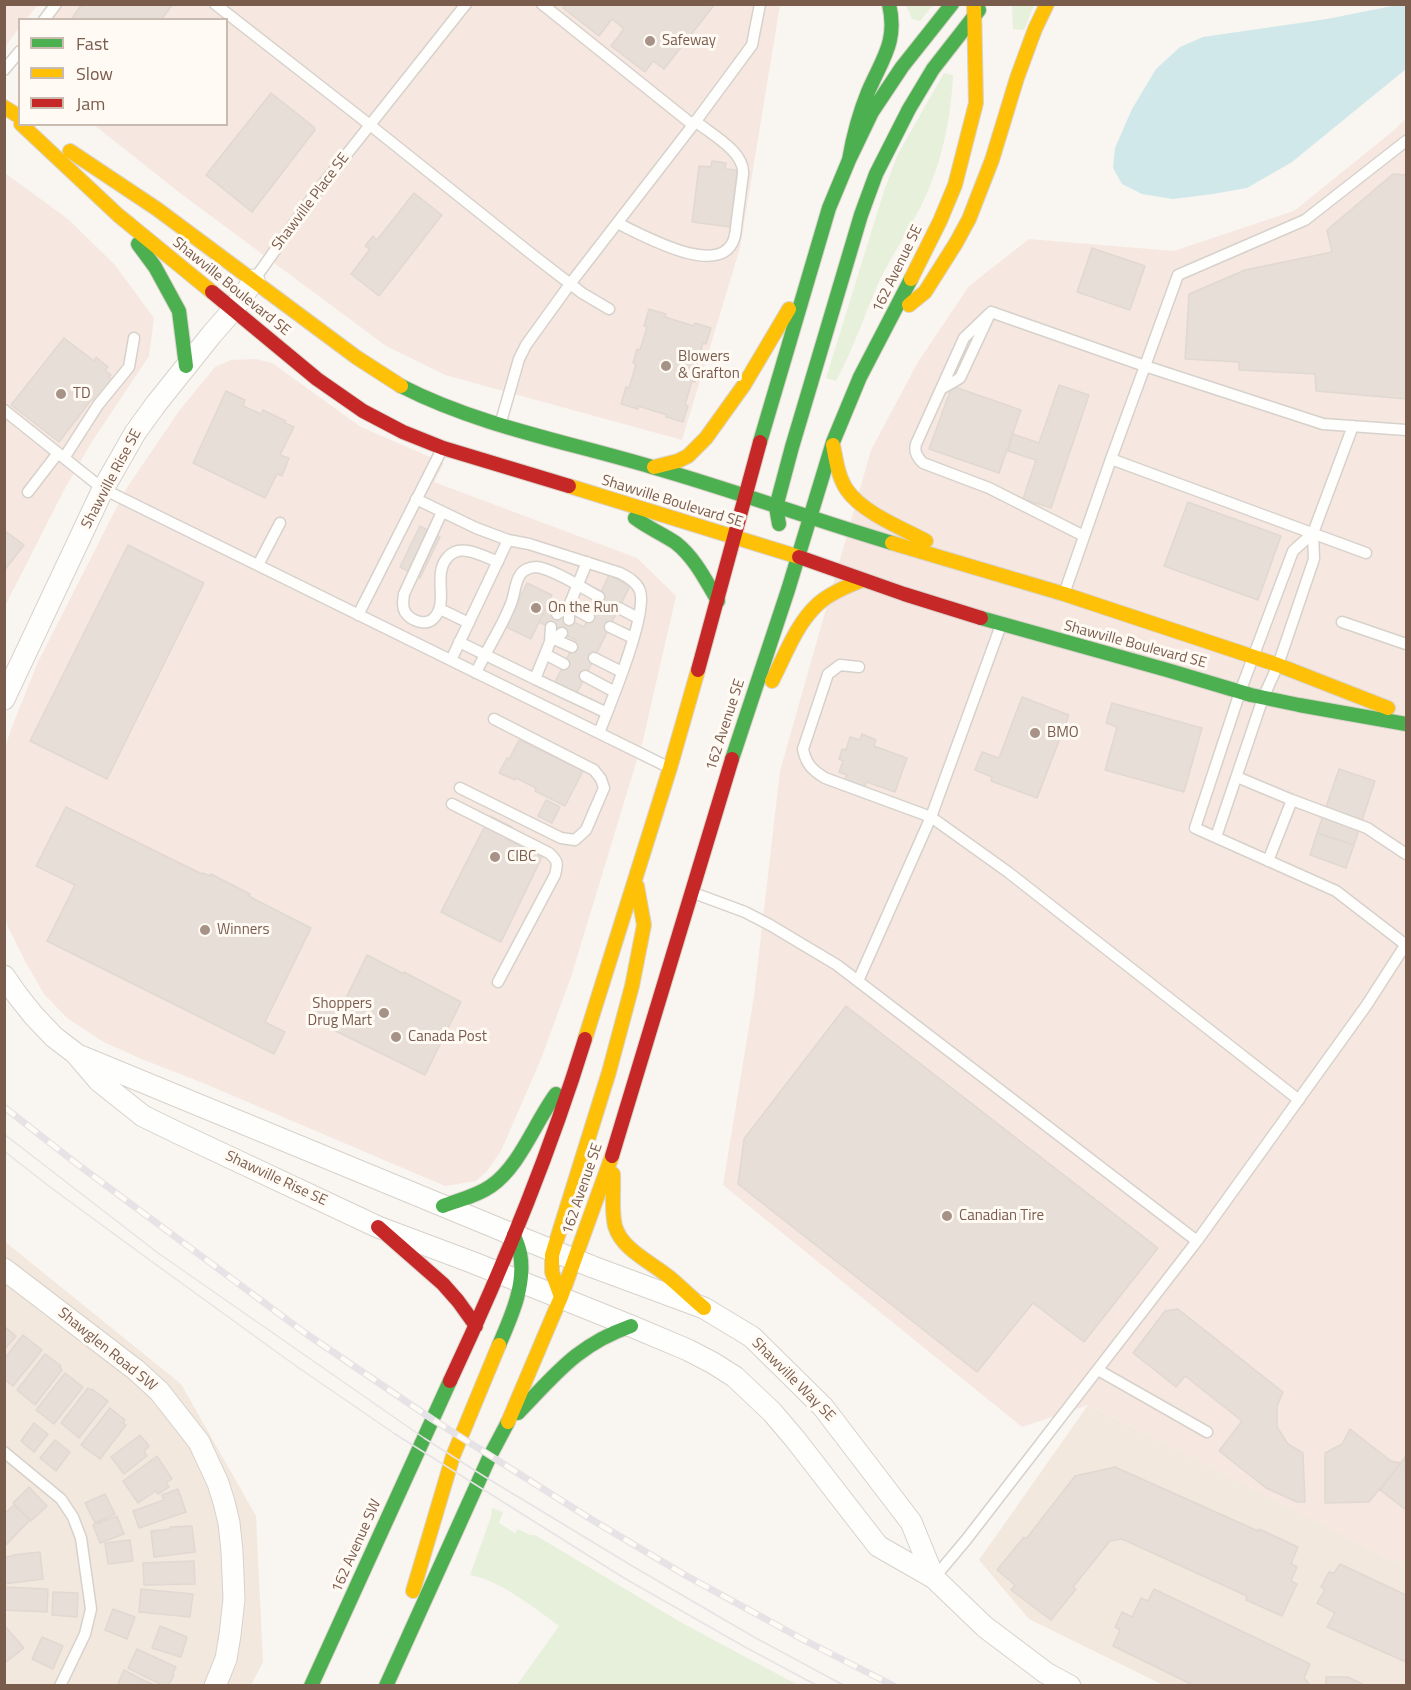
<!DOCTYPE html>
<style>
body{margin:0}
#map{position:relative;width:1411px;height:1690px;overflow:hidden;background:#f9f5f0;font-family:"Titillium Web",sans-serif}
canvas{display:block}
.frame{position:absolute;inset:0;border:6px solid #7a5c4d;pointer-events:none}
.legend{position:absolute;left:18px;top:18px;width:210px;height:108px;box-sizing:border-box;background:#fffaf3;border:2px solid #cabbb1;margin:0;padding:8px 10px;list-style:none;font-size:18px;color:#7a5c4d}
.legend li{display:flex;align-items:center;gap:12px;height:30px}
.legend b{width:30px;border:2px solid #cabbb1}
</style>
<div id="map">
<canvas width="1411" height="1690"></canvas>
<div class="frame"></div>
<ul class="legend">
<li><b style="height:8px;background:#4caf50"></b>Fast</li>
<li><b style="height:8px;background:#ffc107"></b>Slow</li>
<li><b style="height:8px;background:#c62828"></b>Jam</li>
</ul>
</div>
<script>
const c = document.querySelector('canvas').getContext('2d');
c.lineJoin = 'round';
function paint(path, color) { c.fillStyle = color; c.fill(path, 'evenodd'); }
function trace(path, color, width, dash) { c.strokeStyle = color; c.lineWidth = width; c.lineCap = dash ? 'butt' : 'round'; c.setLineDash(dash || []); c.stroke(path); }
function write(font, color, halo, rows, align = 'center') {
  c.font = font + ' "Titillium Web",sans-serif'; c.lineWidth = 6; c.setLineDash([]); c.textBaseline = 'middle'; c.strokeStyle = halo; c.fillStyle = color; for (const [text, x, y, turn = 0] of rows) {
    c.save(); c.translate(x, y); c.rotate((+turn || 0) * Math.PI / 180); c.textAlign = isNaN(turn) ? turn : align; if (halo) c.strokeText(text, 0, 0); c.fillText(text, 0, 0); c.restore();
  }
}
paint(new Path2D(`
 M4,1241L181,1384L256,1516L263,1662L251,1685H5Z
 M1088,1405L1406,1566V1685H1163L1029,1619L979,1560Z`), '#f2e8de');
paint(new Path2D(`
 M5,4L38,5L26,19L20,20L19,28L5,47Z
 M62,4L780,5L740,248L682,440L445,375L386,346L180,193L94,125L226,124V20H50Z
 M1406,118V1566L1088,1405L1022,1427L723,1185L754,996L780,771L871,450L918,362L969,286L1029,239L1174,251L1294,211L1393,131Z
 M5,173L68,219L115,265L154,318L149,356L91,443L63,492L5,606Z
 M256,359L272,363L361,427L444,463L434,482L637,558L676,596L643,740L571,977L541,1059L501,1151L487,1171L476,1181L445,1186L203,1083L139,1058L102,1041L67,1018L44,994L26,963L8,927L5,916L4,750L13,724L38,662L126,489L179,411L215,367L231,360Z`), '#f6e8e1');
paint(new Path2D(`
 M906,5H933L920,21L912,19Z
 M1012,5H1034L1024,30L1013,29Z
 M944,73L953,75C951,120 941,167 920,208C907,233 890,258 878,284C864,316 853,350 836,381L826,378L884,191L897,156Z
 M492,1508L503,1512L499,1523L515,1533L518,1529L530,1535H535L682,1623L798,1685H517L559,1626C535,1608 499,1580 470,1575L491,1517Z`), '#e7f0db');
paint(new Path2D(`
 M1402,4L1406,5V69L1292,162L1247,188L1213,194L1173,199L1142,194L1122,184L1113,168L1115,148L1132,109L1156,69L1180,47L1203,37L1327,19Z`), '#d0e8ea');
const building = new Path2D(`
 M82,4H173L161,20H71Z
 M565,4H715L664,69L653,61L645,72L611,46L624,29L612,19L599,36L563,8Z
 M271,93L314,127L315,130L252,212L206,175Z
 M712,161L726,163L725,169L737,170L730,227L692,222L699,166L711,167Z
 M1393,174L1406,175V399L1316,391L1315,374L1239,370V362L1185,359L1189,294L1245,270L1332,252L1327,230Z
 M414,193L442,215L379,296L351,274L370,249L365,246L373,236L377,240Z
 M1092,248L1145,266L1130,310L1077,292Z
 M649,309L666,314L665,317L694,326L695,323L711,328L706,344L703,343L696,368H699L695,382L692,381L685,405L688,406L683,422L666,417L667,415L638,406V409L621,404L626,387L629,388L636,364L633,363L637,349L640,350L647,327L644,326Z
 M64,338L94,361L96,357L108,367L105,370L111,375L109,377L113,380L96,402L92,399L59,442L11,405Z
 M1059,385L1089,395L1051,508L1023,499L1036,460L1008,451L1013,434L1039,443Z
 M952,386L1021,410L999,473L929,449Z
 M226,391L245,400L243,406L261,414L263,410L286,421L285,423L294,427L280,455L289,458L282,476L277,474L265,498L193,463Z
 M1188,502L1281,536L1258,600L1164,566Z
 M420,526L440,537L420,578L400,567Z
 M4,530L24,545L4,571Z
 M128,545L204,583L107,779L30,741Z
 M609,575L630,586L576,695L554,684L576,640L539,622L546,608L584,627Z
 M527,583L552,595L531,639L506,627Z
 M1022,697L1069,715L1037,798L991,781L992,777L975,770L982,752L999,758Z
 M1112,703L1202,728L1184,792L1105,770L1117,727L1106,723Z
 M862,734L876,740L874,746L907,758L895,792L867,782L864,788L844,780L847,775L839,772L843,761L839,759L842,749L846,750L850,737L860,740Z
 M519,740L583,771L565,806L535,791L536,788L516,778L515,780L499,773L507,758L509,759Z
 M1339,769L1375,781L1354,845L1317,833Z
 M546,800L560,807L552,823L538,816Z
 M66,807L202,874L203,873L210,876L211,874L250,894L249,896L256,900L311,928L265,1022L285,1032L274,1054L47,941L75,885L36,866Z
 M490,816L512,827L506,839L542,857L501,942L441,912Z
 M1317,833L1354,845L1346,868L1310,855Z
 M367,955L404,974V972L461,1002L425,1075L311,1019L320,1000L340,1010Z
 M846,1006L1158,1248L1084,1342L1033,1303L977,1372L738,1184L744,1139Z
 M1178,1309L1283,1392L1277,1406V1427L1288,1444L1303,1453L1305,1502H1297L1266,1488L1219,1451L1242,1421L1185,1376L1176,1387L1133,1353L1165,1311Z
 M4,1326L16,1336L4,1350Z
 M23,1335L42,1350L13,1386L4,1379V1359Z
 M45,1354L61,1366L60,1367L62,1370L35,1405L17,1390Z
 M65,1373L83,1387L54,1424L36,1410Z
 M88,1388L91,1390L92,1389L108,1401L79,1438L61,1423Z
 M110,1408L125,1420L123,1423L126,1425L100,1459L81,1445Z
 M34,1423L48,1434L34,1452L21,1441Z
 M1350,1429L1391,1461L1401,1463L1369,1502L1325,1503V1453L1342,1444Z
 M140,1435L149,1446L144,1451L147,1456L124,1474L111,1457Z
 M55,1440L70,1452L56,1471L40,1458Z
 M157,1456L172,1479L166,1483L169,1487L158,1494L156,1491L138,1503L123,1481Z
 M1406,1456V1510L1380,1490Z
 M1115,1467L1258,1531L1259,1529L1298,1547L1291,1564L1297,1567L1291,1581L1297,1584L1282,1616L1246,1600L1247,1596L1122,1539L1110,1541L1073,1587L1076,1589L1051,1620L1011,1590L1015,1585L997,1570L1024,1537L1026,1539L1075,1476Z
 M29,1487L47,1506L31,1521L13,1503Z
 M178,1489L186,1512L139,1528L133,1511L164,1500L162,1495Z
 M105,1494L115,1514L95,1523L85,1503Z
 M14,1505L30,1520L4,1547V1514Z
 M117,1516L124,1534L100,1543L93,1525Z
 M192,1526L195,1552L154,1557L151,1531L171,1529L170,1527Z
 M130,1540L133,1561L108,1564L105,1543Z
 M40,1552L43,1579L4,1584V1557L13,1556V1555Z
 M194,1561L195,1584L144,1585L143,1563Z
 M1340,1564L1406,1595V1662L1327,1627L1335,1613L1317,1603L1325,1590L1321,1587L1329,1572L1334,1573Z
 M4,1587L48,1589L47,1612L4,1610Z
 M141,1589L193,1594L190,1617L139,1612Z
 M1154,1589L1310,1664L1304,1678L1309,1684V1686H1195L1113,1646L1120,1630L1115,1627L1122,1612L1132,1617L1141,1598L1148,1601Z
 M53,1592L78,1593L77,1617L52,1615Z
 M113,1609L135,1617L127,1639L105,1630Z
 M4,1625L24,1648L6,1662L4,1660Z
 M160,1626L187,1637L181,1657L152,1648Z
 M42,1637L63,1646L53,1669L32,1659Z
 M137,1649L176,1667L172,1675H174L168,1686H164L128,1668Z
 M124,1670L139,1678L156,1686H117Z
 M1326,1677H1348L1366,1686H1326Z`);
paint(building, '#e6ded7');
trace(building, '#e2d8d2', 1.5);
const lane = new Path2D(`
 M215,4L370,125L534,256L582,293L609,309
 M542,4L693,125
 M44,20L56,4
 M4,70L20,51
 M617,223C641,234 720,280 734,239C736,233 736,226 737,220C739,205 741,190 743,174C745,152 711,134 695,121
 M254,280L312,198L466,4
 M991,312L1145,366L1178,275L1305,220L1406,141
 M991,312L964,338L916,444C914,452 917,457 923,463L989,488L1084,536
 M941,389L960,378L988,318
 M4,410L103,489L670,768
 M500,425L519,359L526,345L570,284L693,125L752,45L760,4
 M64,458L98,405L129,367L134,338
 M1111,459L1145,366L1323,424L1406,430
 M28,492L58,453
 M416,499L476,528L508,540L529,544L620,573C628,577 637,582 640,591C648,615 609,707 599,733
 M442,512L404,594C403,601 402,606 405,612C411,621 425,626 433,619C450,603 432,576 447,558C460,542 483,556 498,562
 M1313,533L1293,551L1240,692L1195,828L1336,891L1406,945
 M258,565L280,523
 M1064,594L1111,459L1366,553
 M619,608L638,618
 M440,609L469,623
 M557,614L569,606L587,562
 M358,615L442,449
 M569,620V606L589,617
 M1342,622L1406,644
 M1001,625L931,817L1008,872L1299,1100
 M551,627L550,642L562,633
 M610,627L633,638
 M554,639L572,647
 M459,642L535,679L550,642
 M545,654L564,664
 M594,658L622,672
 M451,660L508,540
 M476,673C486,650 501,629 510,606C515,596 514,584 520,575C523,570 530,567 536,567C552,568 584,589 599,597
 M585,676L615,692
 M535,679L607,713
 M1237,777L1292,800L1367,828L1406,854
 M460,788L561,838L575,840L586,830L604,788L601,779L594,770L494,719
 M452,804L549,853C558,861 558,863 555,875L498,982
 M1216,837L1263,698L1278,665L1314,559L1313,533L1353,426
 M1268,861L1292,800
 M691,892L745,912L770,925L837,965L1197,1241
 M858,981L931,817L825,778C812,770 806,764 803,749L828,674L840,665L859,667
 M1098,1370L1207,1432
 M4,1452L61,1499L73,1517L81,1538L91,1609L85,1634L60,1686
 M934,1578L966,1540L1197,1241L1366,1006L1406,944`);
const street = new Path2D(`
 M4,699L103,489L135,433L156,404L212,334L233,310L254,280
 M4,976L18,996L34,1016L54,1037L75,1053L99,1081L143,1116L180,1134L378,1227L474,1263L631,1326L688,1350L713,1363L735,1377L772,1412L795,1439L878,1546L934,1578L985,1627L1046,1673L1070,1686
 M80,1056L514,1235L593,1267L704,1308L752,1337L823,1407L911,1522L934,1578
 M4,1269L136,1370L159,1391L199,1442L218,1483L224,1502L229,1523L232,1551L234,1599L230,1635L226,1659L215,1686`);
const fast = new Path2D(`
 M849,160C853,137 859,114 868,92C882,59 898,42 889,4
 M138,244L155,267L179,311L186,366
 M401,386C479,426 568,442 652,467C733,490 811,519 892,543
 M760,442L829,208L849,160L872,112L902,67L952,4
 M635,518C648,528 663,534 676,543C695,558 706,581 718,601
 M779,524L776,507L792,447L861,215L876,174L909,109L933,69L979,10
 M981,618L1167,670L1251,695L1299,705L1406,724
 M732,759L788,590L833,442L860,377L911,279
 M443,1206C459,1200 477,1196 491,1186C520,1166 535,1122 556,1094
 M499,1345C511,1317 526,1285 520,1253C519,1247 516,1241 514,1235
 M518,1413C556,1374 577,1345 631,1326
 M311,1686L450,1381
 M386,1686L490,1456L508,1422`);
const slow = new Path2D(`
 M4,107L20,117
 M21,124L118,215L212,292
 M70,151L157,209L356,357L401,386
 M911,279L940,221L955,185L976,103L974,4
 M909,305L925,292L956,243L969,219L992,160L1017,78L1035,29L1047,4
 M833,445C836,460 838,477 847,490C863,513 902,528 926,541
 M654,467L678,461L688,456L706,438L744,385L789,309
 M569,486L799,557
 M892,543L1064,594L1278,665L1388,708
 M772,681C785,656 796,624 818,604C830,593 847,586 863,580
 M585,1039L670,768L698,670
 M613,1174C614,1191 611,1209 615,1226C622,1250 651,1262 669,1277C681,1287 692,1298 704,1308
 M561,1297L552,1272V1255L609,1072L632,986L644,925L637,886
 M508,1422L561,1297L612,1156
 M413,1591L453,1456L499,1345`);
const jam = new Path2D(`
 M212,292L317,379L363,411L403,432L443,448L569,486
 M799,557L904,594L981,618
 M698,670L760,442
 M612,1156L732,759
 M378,1227L443,1284L458,1301L476,1326
 M450,1381C502,1270 549,1156 585,1039`);
trace(lane, '#d7d1cb', 13);
trace(street, '#d7d1cb', 23);
trace(fast, '#d9d2cb', 16);
trace(slow, '#d9d2cb', 16);
trace(jam, '#d9d2cb', 16);
trace(lane, '#fefefd', 10);
trace(street, '#fefefd', 21);
trace(fast, '#4caf50', 14);
trace(slow, '#ffc107', 14);
trace(jam, '#c62828', 14);
trace(new Path2D(`
 M4,1134L158,1253L424,1438L482,1475L634,1567L754,1637L845,1686
 M4,1151L50,1187L151,1261L296,1366L395,1434L624,1578L745,1647L818,1686`), '#e6e3e7', 1.5);
const rail = new Path2D(`
 M4,1107L77,1164L305,1333L432,1419L594,1521L685,1575L802,1639L894,1686`);
trace(rail, '#e6e3e7', 7);
trace(rail, '#fffaf3', 4.5, [14]);
for (const [x, y, r, color] of [
 [650,41,6,"#a69286"],
 [666,366,6,"#a69286"],
 [61,394,6,"#a69286"],
 [536,608,6,"#a69286"],
 [1035,733,6,"#a69286"],
 [495,857,6,"#a69286"],
 [205,930,6,"#a69286"],
 [384,1013,6,"#a69286"],
 [396,1037,6,"#a69286"],
 [947,1216,6,"#a69286"]
]) { const dot = new Path2D(); dot.arc(x, y, r, 0, 2 * Math.PI); c.fillStyle = color; c.fill(dot); trace(dot, '#fffaf3', 2); }
write('15px', '#7a5c4d', '#fffaf3', [
 ["Safeway",662,41],
 ["Blowers",678,357],
 ["& Grafton",678,374],
 ["TD",73,394],
 ["On the Run",548,608],
 ["BMO",1047,733],
 ["CIBC",507,857],
 ["Winners",217,930],
 ["Shoppers",372,1004,"right"],
 ["Drug Mart",372,1021,"right"],
 ["Canada Post",408,1037],
 ["Canadian Tire",959,1216]
], 'left');
write('15px', '#7a5c4d', '#fffaf3', [
 ["Shawville Place SE",311,202,-53],
 ["162 Avenue SE",898,269,-64],
 ["Shawville Boulevard SE",231,287,39],
 ["Shawville Rise SE",112,479,-62],
 ["Shawville Boulevard SE",672,502,17],
 ["Shawville Boulevard SE",1135,645,15],
 ["162 Avenue SE",726,725,-72],
 ["Shawville Rise SE",276,1179,25],
 ["162 Avenue SE",583,1189,-71],
 ["Shawglen Road SW",107,1350,39],
 ["Shawville Way SE",793,1380,45],
 ["162 Avenue SW",357,1546,-66]
]);
</script>
